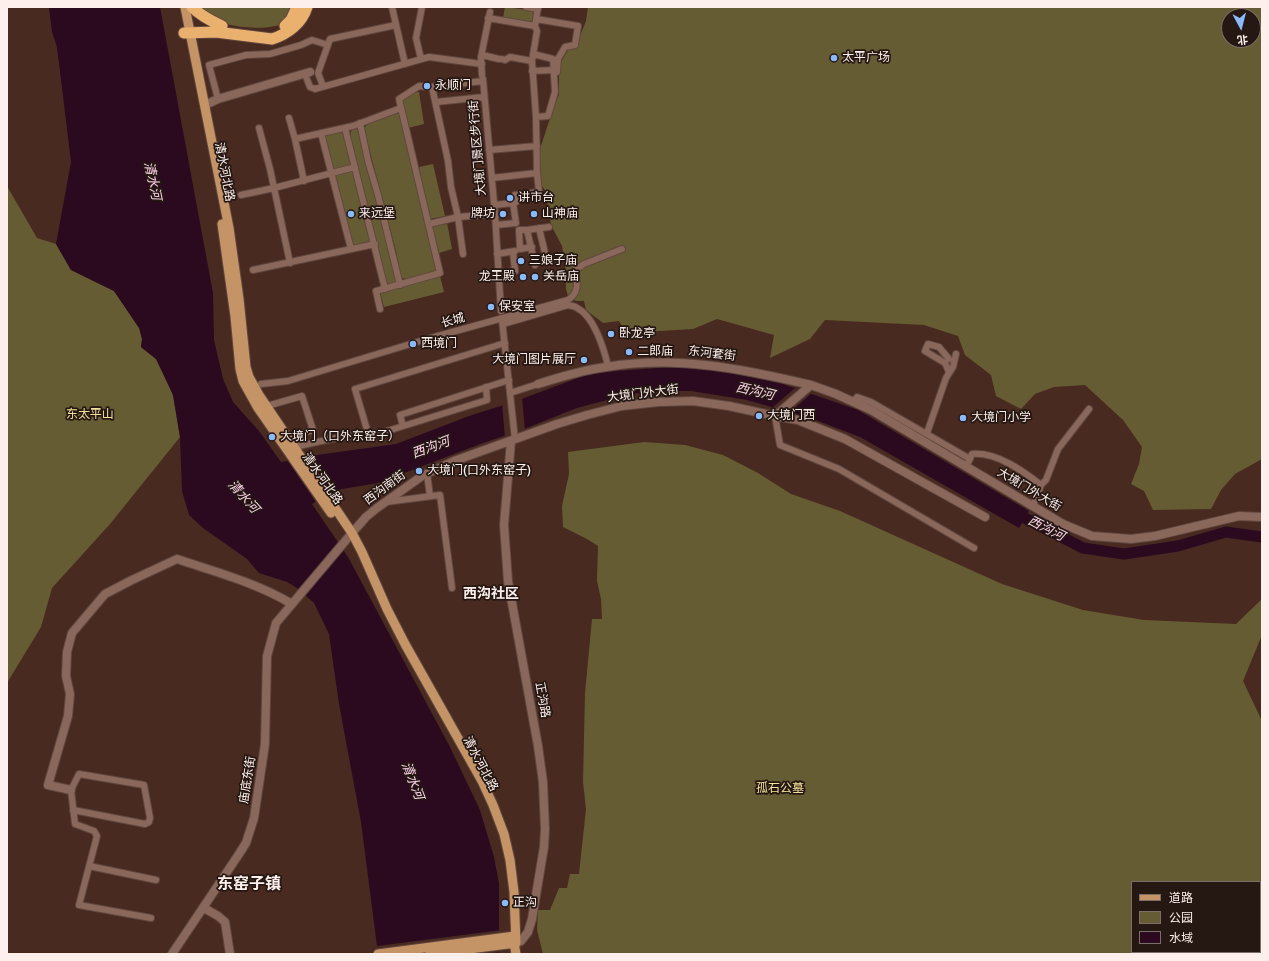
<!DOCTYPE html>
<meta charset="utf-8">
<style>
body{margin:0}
#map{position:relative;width:1269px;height:961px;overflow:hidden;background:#492a20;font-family:Signika,"Noto Sans SC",sans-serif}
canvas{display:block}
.frame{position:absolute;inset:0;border:8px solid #fdf0ec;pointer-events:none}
.legend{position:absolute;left:1131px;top:881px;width:130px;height:72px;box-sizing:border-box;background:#251712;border:1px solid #7b6e69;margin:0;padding:5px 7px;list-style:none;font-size:12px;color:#fdf0ec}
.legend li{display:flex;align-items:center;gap:8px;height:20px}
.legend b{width:20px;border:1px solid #7b6e69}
.north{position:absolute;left:1221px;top:8px;width:40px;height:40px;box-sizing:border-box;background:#251712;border:1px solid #7b6e69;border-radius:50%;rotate:173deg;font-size:11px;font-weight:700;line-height:16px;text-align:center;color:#fdf0ec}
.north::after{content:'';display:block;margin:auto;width:14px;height:18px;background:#8abafc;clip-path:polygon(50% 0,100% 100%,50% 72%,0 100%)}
</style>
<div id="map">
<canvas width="1269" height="961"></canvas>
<div class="frame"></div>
<ul class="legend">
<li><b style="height:5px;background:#c49366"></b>道路</li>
<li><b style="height:11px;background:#665c33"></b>公园</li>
<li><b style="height:11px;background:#2b0a20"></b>水域</li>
</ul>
<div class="north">北</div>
</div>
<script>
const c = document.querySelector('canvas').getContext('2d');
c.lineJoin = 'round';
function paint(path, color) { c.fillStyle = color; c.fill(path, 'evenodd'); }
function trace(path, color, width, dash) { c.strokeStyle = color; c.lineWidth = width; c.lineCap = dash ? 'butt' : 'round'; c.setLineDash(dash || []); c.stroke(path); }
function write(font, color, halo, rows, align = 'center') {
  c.font = font + ' Signika,"Noto Sans SC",sans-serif'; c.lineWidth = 3.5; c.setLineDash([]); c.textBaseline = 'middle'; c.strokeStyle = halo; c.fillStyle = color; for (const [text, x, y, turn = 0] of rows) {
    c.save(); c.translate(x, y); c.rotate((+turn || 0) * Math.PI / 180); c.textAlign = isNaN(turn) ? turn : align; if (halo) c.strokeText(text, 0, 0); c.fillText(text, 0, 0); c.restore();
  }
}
paint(new Path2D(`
 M200,7H293C290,12 287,19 283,23C269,32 224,27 211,18C207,15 203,10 200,7Z
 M505,7L536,11L533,24L503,18Z
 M588,7H1262V459L1235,474L1221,490L1211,509L1153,510L1144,491L1131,484L1139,464L1142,447L1123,420L1085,385L1054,387L1035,394L1021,409L996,396L991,375L965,355L958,336L924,325L825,320L810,339L770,358L774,335L717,319L693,329L626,333L619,321L603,323L586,310L584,301H576L568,296L566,289L565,264L562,246L551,225L546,192L539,181V152L556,100L559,95V66L569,48L576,46L586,21ZM1229,16H1253V40H1229Z
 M414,92H419L424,124L408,128L402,101Z
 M399,112L437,268L436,272L406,279L401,278L396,251L364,129L368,123Z
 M354,128H356L359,131L397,281L396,283L387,284L350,137L351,131Z
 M341,131L345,136L351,163L350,166L335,171L333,169L324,137L326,135Z
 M433,164L445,216L430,219L419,167Z
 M351,170L354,171L372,239L370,243L354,247L352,244L335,177L336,175Z
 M7,186L37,238L56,244L71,270L114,291L140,329L142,339L141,347L156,359L165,376L173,395L180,437L110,524L52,588L41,627L7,683Z
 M447,223L452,249L439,253L432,226Z
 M440,276L444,292L384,307L380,292Z
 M644,442L685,445L723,455L758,473L791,494L840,511L1002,584L1083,610L1144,620L1236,624L1262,599V635L1243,681L1262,721V954H543L537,930L538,910H550L559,888H567L570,874H579L586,809L583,782L585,693L592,619H602L601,599L597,581L598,546L587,539L563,527L562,506L569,474L568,452ZM1132,882H1260V952H1132Z`), '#665c33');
paint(new Path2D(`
 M49,7H160L213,293L214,340L223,379L233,402L259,431L281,462L310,456L396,444L469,416L516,401L586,375L603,372L671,367L711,369L780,383L858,410L1029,511L1019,528L860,437L813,419L747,400L691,391H663L630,394L577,408L519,431L483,443L378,483L331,491L312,504L348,557L450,747L480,810L494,857L499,883V954H378L361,822L339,704L329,634L314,603L297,588L287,582L259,573L247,559L203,528L189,515L182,491L180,437L173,395L156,359L141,347L142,339L139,328L114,291L71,270L56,244L71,162L57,47L52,32Z`), '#2b0a20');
paint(new Path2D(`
 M795,388L812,393L789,413L772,408Z
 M522,397L525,431L505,438L502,403Z
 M306,455L331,491L316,502L288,461L294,458Z
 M502,930L501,952L488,954H378L377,946Z`), '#492a20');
trace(new Path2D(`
 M1011,511L1083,548L1124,554L1178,546L1226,532L1262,537`), '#2b0a20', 11);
const street = new Path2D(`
 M392,7L405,64
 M526,7L538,9
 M488,18L535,26L538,7
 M536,19L578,26L575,45L565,47L558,59L557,72
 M482,55L499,59
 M421,59L416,38L422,7
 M502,59L505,60L510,57L532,61L537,31L535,26
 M532,61L536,117L548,116L555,92L553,59L533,54
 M532,71L554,70
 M305,74L310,87L315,89L429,57L482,64
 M482,75L481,57L490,12
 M483,79L495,214L501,311
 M323,86L318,73L330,39L396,25
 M432,87L448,161L451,187L458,217L495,214
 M218,99L209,65L246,55L270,54L301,45L312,40L328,45
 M436,102L484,97
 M289,118L295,139L353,126L401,108
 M360,123L368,161L378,195L400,285
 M259,128L270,169L290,263
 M345,128L385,289
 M321,133L351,249
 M295,139L304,181
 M489,150L537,146
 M492,178L537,173
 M241,195L274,188L355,167
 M513,203L516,202L515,195L539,192L537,173L536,117
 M494,205L513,203L516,223L496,225
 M429,224L458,217L463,254
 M539,228L545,253
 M527,230L549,227
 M532,247L520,249L519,230H527L535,265
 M497,254L515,251
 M253,270L375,244
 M499,273L515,271L513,252
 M380,309L376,291L440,273L399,99L419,86L431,87L483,81
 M502,320L515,439
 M503,324L568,305C571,306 575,306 577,308C594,316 604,349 608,366
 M949,372L945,363L925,351L928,344L939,347L949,359
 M261,384L288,381L427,339L568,300C579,293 578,282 575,270L584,264L622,249
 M510,393L538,384
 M854,402L857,397L871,402L970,459L966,466
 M267,406L302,396L313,430L296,435L289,439
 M775,416L780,445L839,469L974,548
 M403,426L400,415L509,380
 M368,433L355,389L505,343
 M927,433L946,378L953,367L956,354
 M295,447C324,440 353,434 384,432L487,400L486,387
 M970,459L972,454C997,452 1023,471 1041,485
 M427,474L430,496
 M386,502L440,495L452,588
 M1033,506L1041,485L1046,480L1058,449L1089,409
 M73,810L145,824L149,822L150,818L144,785L79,774L71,790L75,824L94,831L97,836L79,905L151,918
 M89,866L156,880`);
const secondary = new Path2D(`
 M205,105L218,99L310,72
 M538,384C560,377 583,370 606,367C676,355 743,369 811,385
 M775,416L798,420L845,439L985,517
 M511,441L504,525L508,581L538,746L543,782L545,829L544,847L532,919L528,932L521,941L516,943
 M71,790L48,785L68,716L70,694L66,676L67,652L72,633L105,594L132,580L177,559C216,572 257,583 292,604
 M204,908L218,916L225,922L230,954
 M172,954L239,854L246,843L254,818L265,744L267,656L276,623L352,533L366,517L377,508L422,476L454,461L557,424L587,415L622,406L658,402L693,401L729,406L775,416L811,385L836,394L871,410L1063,524L1092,536L1131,539L1155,536L1239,516L1262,517`);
const primary = new Path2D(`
 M185,7L229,228L239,299L246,367L249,377L259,395L352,533L362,552L387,609L405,644L482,781L493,805L504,834L510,860L514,892L516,943L430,954
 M222,224L235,316L240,369L243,381L258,408L331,513
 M514,943L516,954
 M378,954L515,936`);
const highway = new Path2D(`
 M192,7C201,16 211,21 222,26
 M285,26L291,20L297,7
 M184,33L216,32L272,39C288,34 302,23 307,7`);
trace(street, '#60473f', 8);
trace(secondary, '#60473f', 10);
trace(primary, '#60473f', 11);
trace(highway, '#60473f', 13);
trace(street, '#8a675b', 6);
trace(secondary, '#8a675b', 8);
trace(primary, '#c49366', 9);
trace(highway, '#eab06e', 11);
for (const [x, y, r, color] of [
 [834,58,4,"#8abafc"],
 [427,86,4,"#8abafc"],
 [510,198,4,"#8abafc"],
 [351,214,4,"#8abafc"],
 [503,214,4,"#8abafc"],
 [534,214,4,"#8abafc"],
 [521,261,4,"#8abafc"],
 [523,277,4,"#8abafc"],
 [535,277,4,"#8abafc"],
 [491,307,4,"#8abafc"],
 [611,334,4,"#8abafc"],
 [413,344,4,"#8abafc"],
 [629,352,4,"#8abafc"],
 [584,360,4,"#8abafc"],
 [759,416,4,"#8abafc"],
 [963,418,4,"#8abafc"],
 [272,437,4,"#8abafc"],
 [419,471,4,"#8abafc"],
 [505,903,4,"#8abafc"]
]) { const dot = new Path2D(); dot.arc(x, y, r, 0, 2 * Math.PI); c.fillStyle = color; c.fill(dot); trace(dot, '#251712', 1.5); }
write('12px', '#fdf0ec', '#251712', [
 ["太平广场",842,58],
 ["永顺门",435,86],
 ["讲市台",518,198],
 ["来远堡",359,214],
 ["牌坊",495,214,"right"],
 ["山神庙",542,214],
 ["三娘子庙",529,261],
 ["龙王殿",515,277,"right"],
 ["关岳庙",543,277],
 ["保安室",499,307],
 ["卧龙亭",619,334],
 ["西境门",421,344],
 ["二郎庙",637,352],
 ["大境门图片展厅",576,360,"right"],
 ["大境门西",767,416],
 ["大境门小学",971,418],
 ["大境门（口外东窑子）",280,437],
 ["大境门(口外东窑子)",427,471],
 ["正沟",513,903]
], 'left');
write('12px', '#fdf0ec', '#251712', [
 ["大境门景区步行街",478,148,-95],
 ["清水河北路",224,172,79],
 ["长城",453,321,-15],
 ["东河套街",712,354,7],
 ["大境门外大街",643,394,-7],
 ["清水河北路",322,479,55],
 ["西沟南街",385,488,-36],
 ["大境门外大街",1029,490,31],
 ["正沟路",542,700,80],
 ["清水河北路",480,764,62],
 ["庙底东街",248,780,-81]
]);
write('12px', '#f2e299', '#251712', [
 ["东太平山",90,415],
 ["孤石公墓",780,789]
]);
write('italic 13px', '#fbd1ea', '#251712', [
 ["清水河",152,181,78],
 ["西沟河",755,392,13],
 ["西沟河",431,448,-20],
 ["清水河",243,497,48],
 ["西沟河",1046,529,27],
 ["清水河",412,781,69]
]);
write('bold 14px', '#fdf0ec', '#251712', [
 ["西沟社区",491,594]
]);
write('bold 16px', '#fdf0ec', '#251712', [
 ["东窑子镇",249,885]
]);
</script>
